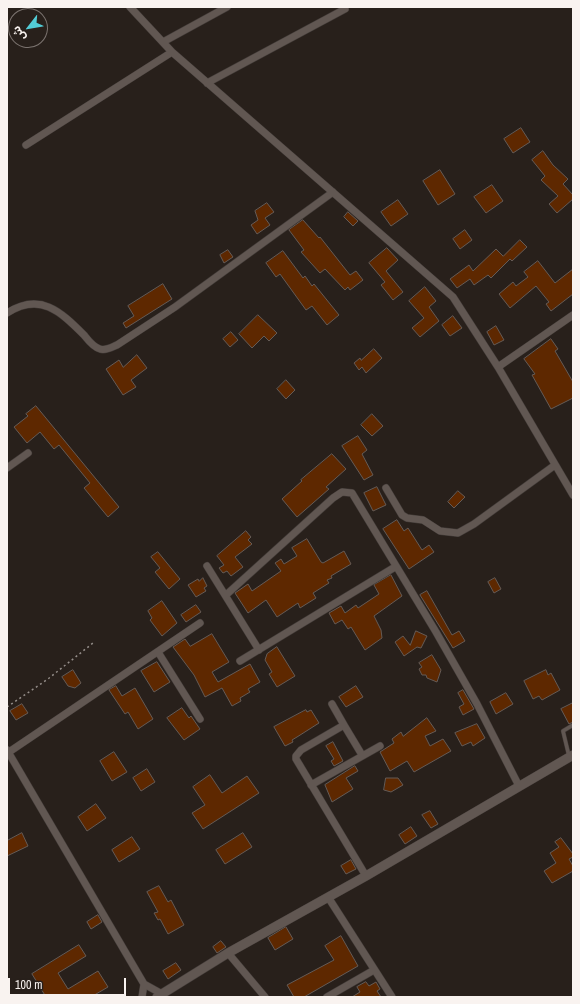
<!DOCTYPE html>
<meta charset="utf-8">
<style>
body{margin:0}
#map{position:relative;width:580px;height:1004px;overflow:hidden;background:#28201b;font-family:"Archivo Narrow","Noto Sans Arabic",sans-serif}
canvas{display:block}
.frame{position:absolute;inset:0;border:8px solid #f9f3f0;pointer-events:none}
.north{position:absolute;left:8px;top:8px;width:40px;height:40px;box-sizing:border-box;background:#28201b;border:1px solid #7c7470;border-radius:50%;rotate:239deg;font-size:11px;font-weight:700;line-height:16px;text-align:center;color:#f9f3f0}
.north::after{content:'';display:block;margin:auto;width:14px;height:18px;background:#52ccd6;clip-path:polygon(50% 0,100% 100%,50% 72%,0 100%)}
.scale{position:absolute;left:8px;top:978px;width:118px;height:18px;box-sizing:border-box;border:2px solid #f9f3f0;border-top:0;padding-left:5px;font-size:12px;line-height:14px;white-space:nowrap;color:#f9f3f0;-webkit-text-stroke:3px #28201b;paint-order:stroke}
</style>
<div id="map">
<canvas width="580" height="1004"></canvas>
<div class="frame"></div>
<div class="north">ش</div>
<div class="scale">100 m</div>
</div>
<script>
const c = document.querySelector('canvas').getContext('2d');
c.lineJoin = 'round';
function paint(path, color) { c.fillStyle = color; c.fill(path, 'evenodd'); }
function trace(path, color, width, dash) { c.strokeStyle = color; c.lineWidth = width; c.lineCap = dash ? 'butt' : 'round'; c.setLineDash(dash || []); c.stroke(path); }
const building = new Path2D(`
 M521,128L530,142L513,153L504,139Z
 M543,151L553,165L568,179L563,184L573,195V199L557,213L549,204L558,196L541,180L545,176L532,160Z
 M440,170L455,194L438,205L423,181Z
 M492,185L503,201L486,213L474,197Z
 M398,200L408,214L391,226L381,212Z
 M267,203L274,212L265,218L270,225L257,234L251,225L258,220L255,211Z
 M348,212L358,221L353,226L344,217Z
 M303,220L319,238L320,237L350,275L356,271L363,280L350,290L348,287L345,290L325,269L320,273L301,252L304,250L289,230Z
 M465,230L472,240L460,249L453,239Z
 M520,240L527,247L512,261L510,259L491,278L488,275L474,285L470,279L457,288L450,279L469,265L473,271L496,249L503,256Z
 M387,248L398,260L386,271L403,292L393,300L381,285L385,282L369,263Z
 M228,250L233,257L224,263L220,255Z
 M283,251L303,278L305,276L312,286L314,284L339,315L327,325L312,306L306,310L280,274L276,277L266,263Z
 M538,261L555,283L573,269V294L551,311L546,304L549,302L536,286L510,308L499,294L513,282L516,286L528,277L524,272Z
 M163,284L172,299L126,328L123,323L134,316L128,306Z
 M425,287L436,301L429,307L439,321L420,337L412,328L424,318L409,301Z
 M258,315L277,333L269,341L264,336L252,348L239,334Z
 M453,316L462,328L450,336L442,325Z
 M496,326L504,340L494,345L487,332Z
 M231,332L238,340L230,347L223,339Z
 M551,339L558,349L555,351L573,382V398L551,409L532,375L535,374L524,359Z
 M374,349L382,358L366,373L362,367L359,370L354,363L360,358L361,360Z
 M137,355L147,368L131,380L136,387L123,395L106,369L119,360L123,367Z
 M286,380L295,390L286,399L277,389Z
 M36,406L119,507L108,517L84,488L90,483L59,445L54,449L40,432L27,443L14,427L28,416L26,414Z
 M372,414L383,426L372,436L361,425Z
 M358,436L367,450L362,454L373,475L364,480L342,446Z
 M332,454L346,469L326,487L329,489L297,517L282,499L302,481L301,480Z
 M377,487L386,505L373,511L364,493Z
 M458,491L465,497L454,508L448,502Z
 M397,520L404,531L408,528L422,550L429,545L434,552L409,569L383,529Z
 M246,531L251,537L248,540L252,544L235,557L243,567L231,576L227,571L223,573L219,568L224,565L217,556Z
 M307,539L321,562L323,563L344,551L351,564L331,576L332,578L327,580L329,583L313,593L316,598L300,608L298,603L277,617L266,600L248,613L235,593L248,584L252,591L281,571L275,563L281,559L284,564L297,556L292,548Z
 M158,552L180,579L169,589L155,572L160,568L151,557Z
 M391,575L402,596L374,616L381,630L382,638L365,650L351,627L348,629L342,620L335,624L329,613L341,606L345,613L356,605L358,608L379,594L374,585Z
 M203,578L207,586L204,588L206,591L196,597L188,585L198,579L199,581Z
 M495,578L501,589L494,593L488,582Z
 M427,591L452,635L459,631L465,641L453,648L420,595Z
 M162,601L177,623L162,636L150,620L152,618L148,611Z
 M196,605L201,612L186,622L181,615Z
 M416,631L427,636L421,648L417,647L404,656L395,642L403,636L410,645Z
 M212,634L229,662L212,672L218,682L250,664L260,682L248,689L250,692L240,698L241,701L232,706L222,688L205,697L194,675L173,647L185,639L190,646Z
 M277,647L295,676L277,687L269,674L272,672L265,660L267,654Z
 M432,655L441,670L437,682L427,678L426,675H422L419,669L422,667L419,663Z
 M157,662L170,682L154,692L141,671Z
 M73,670L81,683L75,688L68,686L62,677Z
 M546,670L548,675L551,673L560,690L542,700L539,696L533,699L524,681Z
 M116,686L122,696L135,688L153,719L138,729L128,712L125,714L109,690Z
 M356,686L363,697L346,707L339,697Z
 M463,690L474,709L463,715L459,707L464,704L458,693Z
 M506,693L513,704L496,714L490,702Z
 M573,703V722L569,724L561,709Z
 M22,704L28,713L16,720L10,711Z
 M182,708L189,718L191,716L200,729L184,740L167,718Z
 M306,710L307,712L311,710L319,723L297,737L292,740L293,742L285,746L274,727Z
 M427,718L436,731L425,736L430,746L443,739L451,751L414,772L407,761L390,771L380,752L394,743L392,739L401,732L403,736Z
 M477,724L485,738L473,746L471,742L462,746L455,733Z
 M333,742L343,761L334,766L331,761L334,759L326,746Z
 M114,752L127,772L112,781L100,761Z
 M355,766L358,771L346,778L353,789L332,802L325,785Z
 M147,769L155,782L141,791L133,778Z
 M210,775L222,793L247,776L259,793L203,829L192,813L205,805L193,787Z
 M386,778H398L403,785L391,792L384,790Z
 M96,804L106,818L87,831L78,817Z
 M430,811L438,824L431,828L422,815Z
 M411,827L417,836L405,844L399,835Z
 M22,833L28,846L7,856V841Z
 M243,833L252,847L225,864L216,850Z
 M132,837L140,849L119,862L112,850Z
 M561,838L573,854V857L569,859L573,866V871L552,883L544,871L556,863L550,853L559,847L555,842Z
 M351,860L356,869L346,874L341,866Z
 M159,886L168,902L171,900L184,925L168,934L160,919L158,920L154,913L158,912L147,892Z
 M98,915L102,922L91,929L87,922Z
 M286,927L293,939L275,950L268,938Z
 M341,936L358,966L304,997H294L287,985L334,960L325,946Z
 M221,941L226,947L217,953L213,947Z
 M79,945L86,956L58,973L68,989L98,971L108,987L91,997H46L32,974Z
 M176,963L181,970L168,979L163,971Z
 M366,982L369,986L376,982L380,989L377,991L381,997H352L360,992L357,987Z`);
paint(building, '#5e2800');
trace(building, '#655b56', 1);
const lane = new Path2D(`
 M569,756L563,731L573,725`);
const street = new Path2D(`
 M130,7L172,52L453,297L498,367L573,495
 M163,42L227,7
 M207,83L345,9L344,7
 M26,145L172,52
 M7,313C40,292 60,311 84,335C88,340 93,347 100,349C106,351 112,347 117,345L175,307L333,192
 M498,367L573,315
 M7,468L28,453
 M386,488L402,515L407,518L423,520L440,531L458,533L474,524L555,465
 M207,566L259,650
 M226,595L333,498L342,492L352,493L436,632L477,704L519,786
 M158,652L200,719
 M240,661L395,567
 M332,704L344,725
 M7,750L144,984L162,994
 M9,752L200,623
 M362,755L344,725L301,750L296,756V759L366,876
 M311,785L380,746
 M328,897L392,997
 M228,953L265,997
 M142,997L144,984
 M327,997L374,970`);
const secondary = new Path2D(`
 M157,997L228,953L366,876L573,755`);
trace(lane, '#433c39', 4.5);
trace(street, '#433c39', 8);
trace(secondary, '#433c39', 10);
trace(new Path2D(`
 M7,707L48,679L93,643`), '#958e8a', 1.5, [2, 3]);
trace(lane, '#615752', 3.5);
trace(street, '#615752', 7);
trace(secondary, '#615752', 9);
</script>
